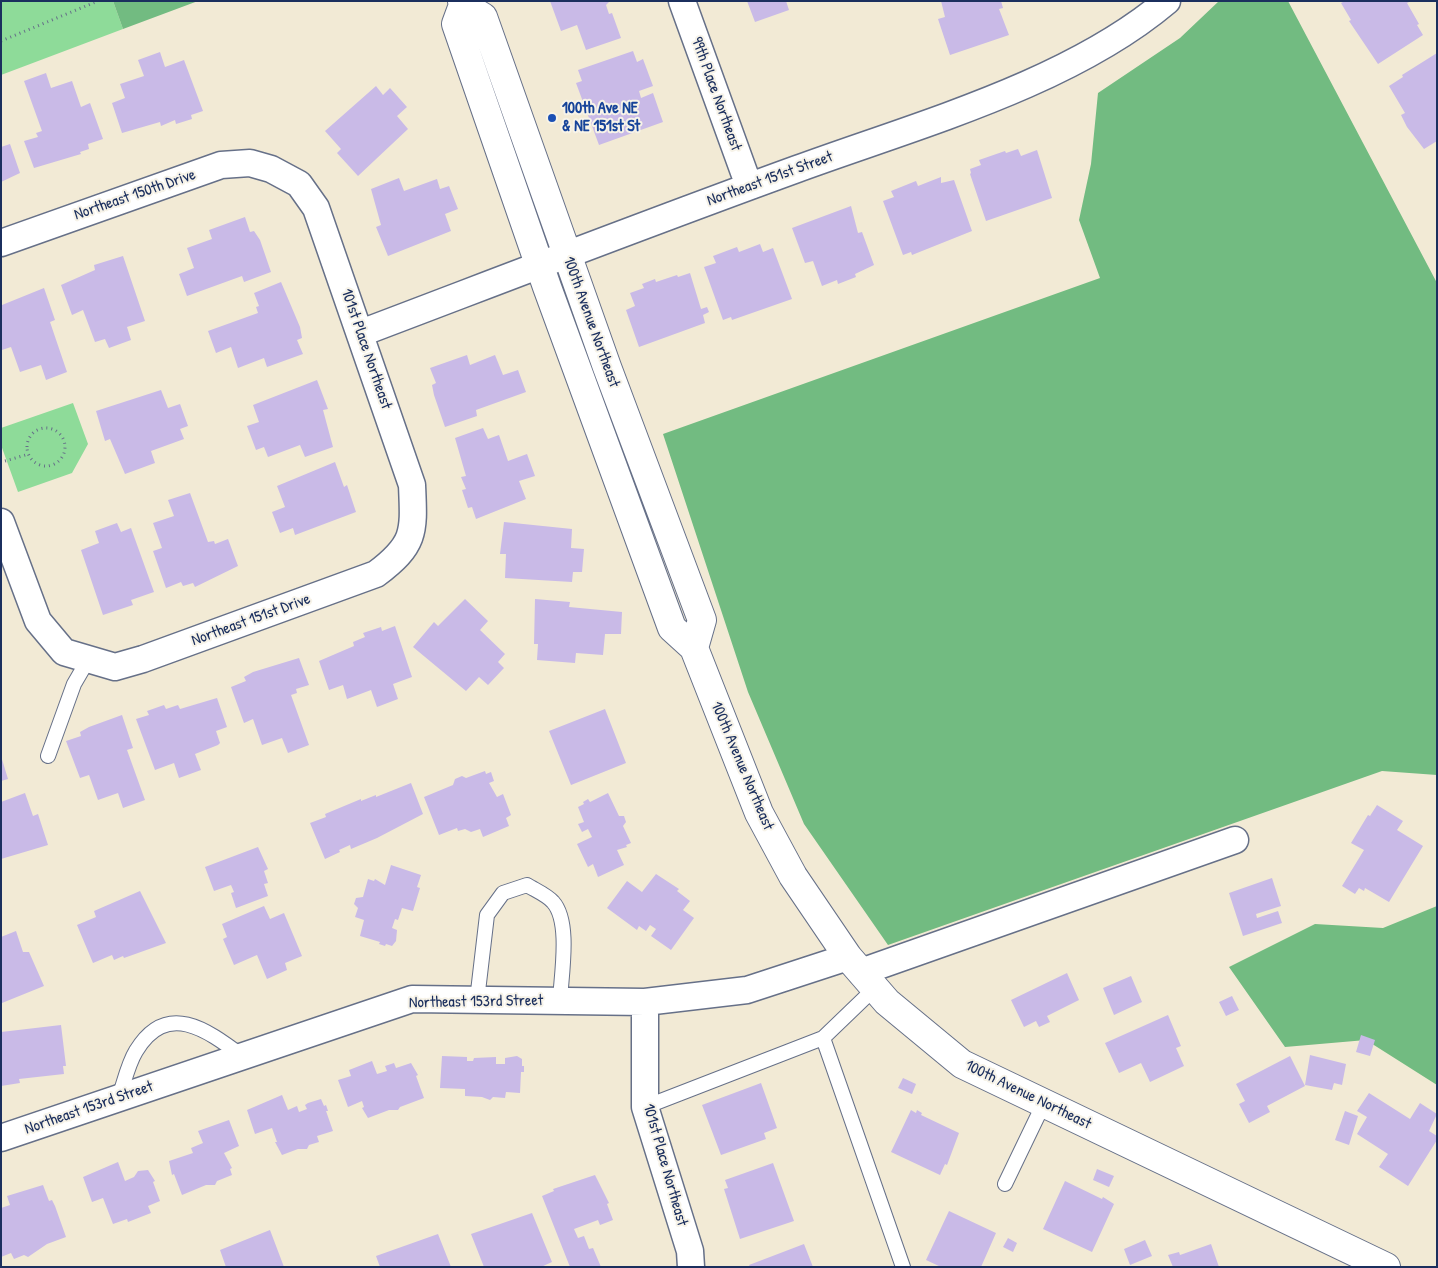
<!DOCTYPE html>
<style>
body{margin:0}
#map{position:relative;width:1438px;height:1268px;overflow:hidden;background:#f2ead5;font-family:"Patrick Hand",sans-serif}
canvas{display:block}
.frame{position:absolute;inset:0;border:2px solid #1b2f5e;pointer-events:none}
</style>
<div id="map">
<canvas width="1438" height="1268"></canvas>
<div class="frame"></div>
</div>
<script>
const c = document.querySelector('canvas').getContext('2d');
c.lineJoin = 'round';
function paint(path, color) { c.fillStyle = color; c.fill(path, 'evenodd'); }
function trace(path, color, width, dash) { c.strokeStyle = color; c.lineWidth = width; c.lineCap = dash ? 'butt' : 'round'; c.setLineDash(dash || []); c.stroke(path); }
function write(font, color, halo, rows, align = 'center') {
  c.font = font + ' "Patrick Hand",sans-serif'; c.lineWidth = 4; c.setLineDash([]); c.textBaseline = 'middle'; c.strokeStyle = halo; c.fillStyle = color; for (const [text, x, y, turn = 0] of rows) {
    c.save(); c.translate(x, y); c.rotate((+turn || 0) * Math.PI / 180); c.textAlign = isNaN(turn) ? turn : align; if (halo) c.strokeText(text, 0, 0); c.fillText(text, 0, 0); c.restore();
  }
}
paint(new Path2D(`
 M1,1H113L123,29L1,75Z
 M73,403L88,444L72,473L18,492L1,445V428Z`), '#8edb99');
paint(new Path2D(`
 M113,1H198L123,29Z
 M1219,1H1288L1437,283V775L1382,771L888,945L804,824L748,692L663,434L1100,278L1079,220L1091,164L1098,93L1180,38Z
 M1437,906V1085L1366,1040L1285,1047L1229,967L1315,924L1383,928Z`), '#72bb81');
paint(new Path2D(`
 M550,1H610L606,5L609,14L612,13L621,38L586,50L577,25L561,31Z
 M747,1H786L789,10L755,22Z
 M941,1H1001L1003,8L999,9L1009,35L950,55L938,19L945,17Z
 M1345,1H1411L1407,3L1419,24L1417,25L1423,35L1378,64L1349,21L1351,20L1341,3Z
 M633,51L637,62L643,59L653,86L639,91L641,98L653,93L663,122L599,145L576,83L582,81L578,70Z
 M160,52L165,67L184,60L203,111L191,115L192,119L176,124L175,120L161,126L160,122L122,133L112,103L125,98L120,84L144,76L138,60Z
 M1437,53V141L1424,149L1407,127L1401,115L1405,113L1389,86L1403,77L1402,75Z
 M46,73L51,88L72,81L81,107L90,103L103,139L88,144L89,149L80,152L81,154L34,168L24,141L38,137L36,133L42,131L24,81Z
 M376,86L383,95L390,88L407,107L397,116L408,129L358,176L337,153L341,149L325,131Z
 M10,144L20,173L1,182V147Z
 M1018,149L1021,156L1037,150L1052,198L986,221L970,174L971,173L970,169L981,165L979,160L1005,151L1006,153Z
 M941,177V183L954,180L972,231L912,255L911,252L903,255L883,201L894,197L891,191L916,181L918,186Z
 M399,178L404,191L437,179L440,189L449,186L458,209L445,214L451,231L388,256L376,227L381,225L371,189Z
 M851,206L858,233L862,232L874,265L855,274L856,277L838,284L837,280L822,286L813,261L805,263L792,228Z
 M245,217L250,232L254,231L260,240L271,272L244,282L242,276L187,296L179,274L194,268L187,248L212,239L209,230Z
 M760,244L763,252L773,248L792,299L732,320L731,317L723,320L704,267L716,263L713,256L737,247L739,252Z
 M123,256L145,321L127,327L131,340L109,348L105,339L95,342L83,310L72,315L61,285L95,270L94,265Z
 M690,273L701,309L707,307L709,312L703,315L705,323L639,347L626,310L635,306L630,293L644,288L642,284L655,279L656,282L677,275L678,277Z
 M281,282L300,327L302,338L297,340L303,354L267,367L264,358L238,368L231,347L216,353L208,331L258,313L256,307L259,306L254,293Z
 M44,288L55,320L50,322L67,372L46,380L41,365L20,372L11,347L2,350L1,348L2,305Z
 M467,355L470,365L495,355L503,375L518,370L526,392L476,410L477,416L445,427L434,395L432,385L436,383L430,368Z
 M317,380L328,409L323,410L333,447L305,457L300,445L268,457L264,447L256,450L247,426L259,422L253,405Z
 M161,390L168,408L180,404L188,426L180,429L184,439L151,451L155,463L125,474L110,439L105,441L96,411Z
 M483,428L488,439L499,435L508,461L527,454L535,476L519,481L526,499L476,519L472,507L468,508L462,490L466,489L461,477L466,476L455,438Z
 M335,462L344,487L347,485L356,512L295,535L293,528L280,533L272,512L285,507L277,486Z
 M190,493L208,542L214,541L215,544L228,539L238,566L195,587L193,583L183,586L181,582L166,588L153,551L162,548L153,523L174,516L168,500Z
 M504,522L572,529L571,548L584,549L582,572H573L572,582L505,578L506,554H500Z
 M117,523L121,532L131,528L154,592L131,600L133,605L103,615L81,550L99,543L95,531Z
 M465,599L488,621L480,630L505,654L498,662L504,668L488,685L479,677L466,691L413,647L434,622L438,626Z
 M535,599L570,602L569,607L622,612L621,634H605L603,655L576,653L575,663L537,660L538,644H534Z
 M395,626L412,677L393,684L398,699L377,707L371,690L347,699L343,685L329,690L319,661L354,646L353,642L365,637L363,633L381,627L382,631Z
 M299,658L309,685L296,689L297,693L291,695L309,745L288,753L282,738L262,745L253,719L244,723L231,687L246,681L244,677L253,672Z
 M217,698L227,727L216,731L220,743L218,745L195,754L201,770L179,778L174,763L155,770L136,719L149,715L147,711L164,705L166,709L178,705L180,709Z
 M605,709L626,763L571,785L549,731Z
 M122,715L133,748L127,750L145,800L123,808L118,793L98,800L89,775L80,778L66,741L81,736L80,732L89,727Z
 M1,756L8,779L1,781Z
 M485,771L486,774L491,772L494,781L489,783L497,797L503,794L511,815L506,818L509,826L483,837L480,829L471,832L465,829L458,831L457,828L439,835L424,797L453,785L455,779L462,776L466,778Z
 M411,783L423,814L377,838L351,849L350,845L339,850L340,852L325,859L310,823L326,817L325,814L361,799V801L376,795V797Z
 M25,793L33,816L38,814L48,845L1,859V802Z
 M608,793L619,816H624L626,822L623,826L631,843L626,845L627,847L617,850L624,865L598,877L593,864L588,867L577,844L592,837L588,829L582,832L578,824L584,822L578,807L584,804L583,802L588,799L590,802Z
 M1377,805L1403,821L1397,830L1423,846L1389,902L1365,888L1364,891L1359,888L1355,894L1342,886L1364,850L1351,843L1368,815L1370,816Z
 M258,847L268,869L264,871L268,883L264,884L268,896L236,908L231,893L234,892L231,885L214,891L205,867Z
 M391,865L421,875L417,887L420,888L413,911L402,908L398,920L395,919L392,928L397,930L396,941L392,946L386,944L385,946L379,944L380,942L360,936L364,920L355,917L358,908L354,904L356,898L363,897L368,879L374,881L375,879L385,885Z
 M656,874L679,889L677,891L690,901L683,910L694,918L671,950L651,936L656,929L650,925L646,931L639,926L637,930L607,908L627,881L642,892Z
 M1272,878L1281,906L1256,914L1257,918L1278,911L1282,923L1243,936L1229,893Z
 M140,891L166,943L124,958L123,956L114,960L112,955L93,963L77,925L96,917L94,911Z
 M264,906L270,919L284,913L302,956L285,963L287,970L267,979L257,955L234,965L223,939L227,937L222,924Z
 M16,931L23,952H29L44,986L2,1003L1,937Z
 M1067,973L1079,1000L1047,1016L1050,1022L1039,1027L1036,1021L1024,1027L1011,1000Z
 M1131,976L1142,1002L1114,1015L1103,988Z
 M1232,996L1239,1010L1226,1016L1219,1002Z
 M1168,1015L1181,1046L1176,1048L1184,1066L1150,1082L1141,1063L1119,1073L1105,1043Z
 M61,1025L66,1066H63L64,1074L19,1079L20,1083L1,1086V1032Z
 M1361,1035L1375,1040L1370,1056L1356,1052Z
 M1310,1055L1346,1064L1342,1085L1334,1083L1332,1090L1305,1085Z
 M442,1056L467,1057V1061H473L474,1058L496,1057V1064H505V1058L517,1056L522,1059V1066H524V1072H521L520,1093L506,1092L505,1098L493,1097L490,1100L482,1097L465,1096V1089L440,1088Z
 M1290,1056L1305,1086L1267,1106L1270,1112L1249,1123L1239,1104L1245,1101L1236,1084Z
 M372,1061L377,1074L387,1071L385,1066L394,1063L396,1068L411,1063L418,1075L416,1076L424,1098L400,1107L398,1110H389L368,1118L362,1108L364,1107L362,1101L348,1107L338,1080L351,1076L349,1070Z
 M903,1078L916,1084L912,1094L898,1088Z
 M761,1083L777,1128L764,1133L766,1139L721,1155L702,1105Z
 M1369,1093L1410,1119L1420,1103L1437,1114L1429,1131L1437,1136V1140L1408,1186L1379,1167L1388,1154L1357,1134L1367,1117L1357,1111Z
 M282,1095L288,1110L297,1106L299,1112L307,1109L305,1105L308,1103L321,1099L324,1106L326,1105L328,1111H326L333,1131L317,1136L319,1142L309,1145L307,1149H298L282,1155L275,1142H277L272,1128L255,1134L247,1110Z
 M911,1110L916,1113L917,1110L922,1113L921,1115L959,1133L947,1165L945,1164L940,1175L891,1152Z
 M1345,1111L1358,1116L1349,1145L1335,1140Z
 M229,1120L239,1146L224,1153L232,1168L230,1169L232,1175L217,1181L215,1185H206L182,1195L174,1174L172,1175L169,1161L193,1153L191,1148L203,1143L198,1131Z
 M118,1162L125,1181L134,1177L138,1171L148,1170L155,1181L153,1182L160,1201L148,1206L151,1213L128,1222L127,1219L113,1224L103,1198L92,1202L83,1177Z
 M773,1163L794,1221L740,1239L724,1189L728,1188L725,1180Z
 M1097,1169L1114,1176L1109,1187L1093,1180Z
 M595,1175L609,1203L607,1204L613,1220L600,1225L598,1220L574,1229L578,1238L584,1236L589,1249L593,1248L601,1267H570L542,1196L554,1191L553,1189Z
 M1065,1181L1102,1199L1103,1197L1114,1204L1092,1252L1043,1229Z
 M43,1185L49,1201L52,1200L55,1206L66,1237L47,1244L28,1257L24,1255L14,1259L11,1253L1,1257V1208L10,1205L7,1196Z
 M949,1211L996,1233L981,1267H941L926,1260Z
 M532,1213L552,1262L541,1267H484L471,1234Z
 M270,1230L284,1267H226L220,1250Z
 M438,1234L451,1267H380L376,1256Z
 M1008,1238L1017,1243L1013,1252L1003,1247Z
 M1145,1240L1152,1256L1130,1265L1124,1249Z
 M804,1244L813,1267H750L749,1265Z
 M1211,1244L1219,1267H1173L1168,1255L1179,1252L1180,1255Z`), '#c9bae7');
const service = new Path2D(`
 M48,756L74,684L88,660
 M477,1000L487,915L503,893L527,885C535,890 547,895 553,902C571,922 561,976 560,1001
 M823,1038L903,1267
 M119,1097C124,1083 128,1064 136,1051C167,1000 207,1030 242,1056
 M645,1107L823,1038L875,988
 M1005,1184L1044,1103`);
const minor = new Path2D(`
 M682,1L749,186
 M1,243L221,165L250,163L271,169L299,184L316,208L412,485C414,532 416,544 376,574L143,659L115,667L64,652L38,621L1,522
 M361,333C506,278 651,222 797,169C917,125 1069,84 1167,1
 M861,972L1235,840
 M645,1002V1107L690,1251L691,1267
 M1,1138L412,999L645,1002L747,990L848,957`);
const secondary = new Path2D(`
 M462,1L463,5L483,17L607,367L702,620L694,648
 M463,5L456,24L547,287L672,628L694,648L759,813L793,876L848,957L887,1002L962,1064L1386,1267`);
trace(service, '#667088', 16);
trace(minor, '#667088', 29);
trace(secondary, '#667088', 30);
trace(new Path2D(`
 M1,41L98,1
 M27 447a19 19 0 1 1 38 0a19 19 0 1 1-38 0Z
 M5,461L29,454`), '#667088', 3, [1, 4]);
trace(service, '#fff', 14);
trace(minor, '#fff', 26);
trace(secondary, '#fff', 28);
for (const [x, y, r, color] of [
 [552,118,5,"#1a4fb4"]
]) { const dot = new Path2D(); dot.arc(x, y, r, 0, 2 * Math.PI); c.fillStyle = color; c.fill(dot); trace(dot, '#f7f3e8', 2); }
write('16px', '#1b2f5e', '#f7f3e8', [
 ["99th Place Northeast",716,94,70],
 ["Northeast 151st Street",770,179,-20],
 ["Northeast 150th Drive",135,195,-19],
 ["100th Avenue Northeast",591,322,70],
 ["101st Place Northeast",366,349,71],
 ["Northeast 151st Drive",251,620,-20],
 ["100th Avenue Northeast",742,766,67],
 ["Northeast 153rd Street",476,1002,-1],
 ["100th Avenue Northeast",1028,1095,26],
 ["Northeast 153rd Street",89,1108,-19],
 ["101st Place Northeast",665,1165,74]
]);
write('bold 16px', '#164399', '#f7f3e8', [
 ["100th Ave NE",562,109],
 ["& NE 151st St",562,127]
], 'left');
</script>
